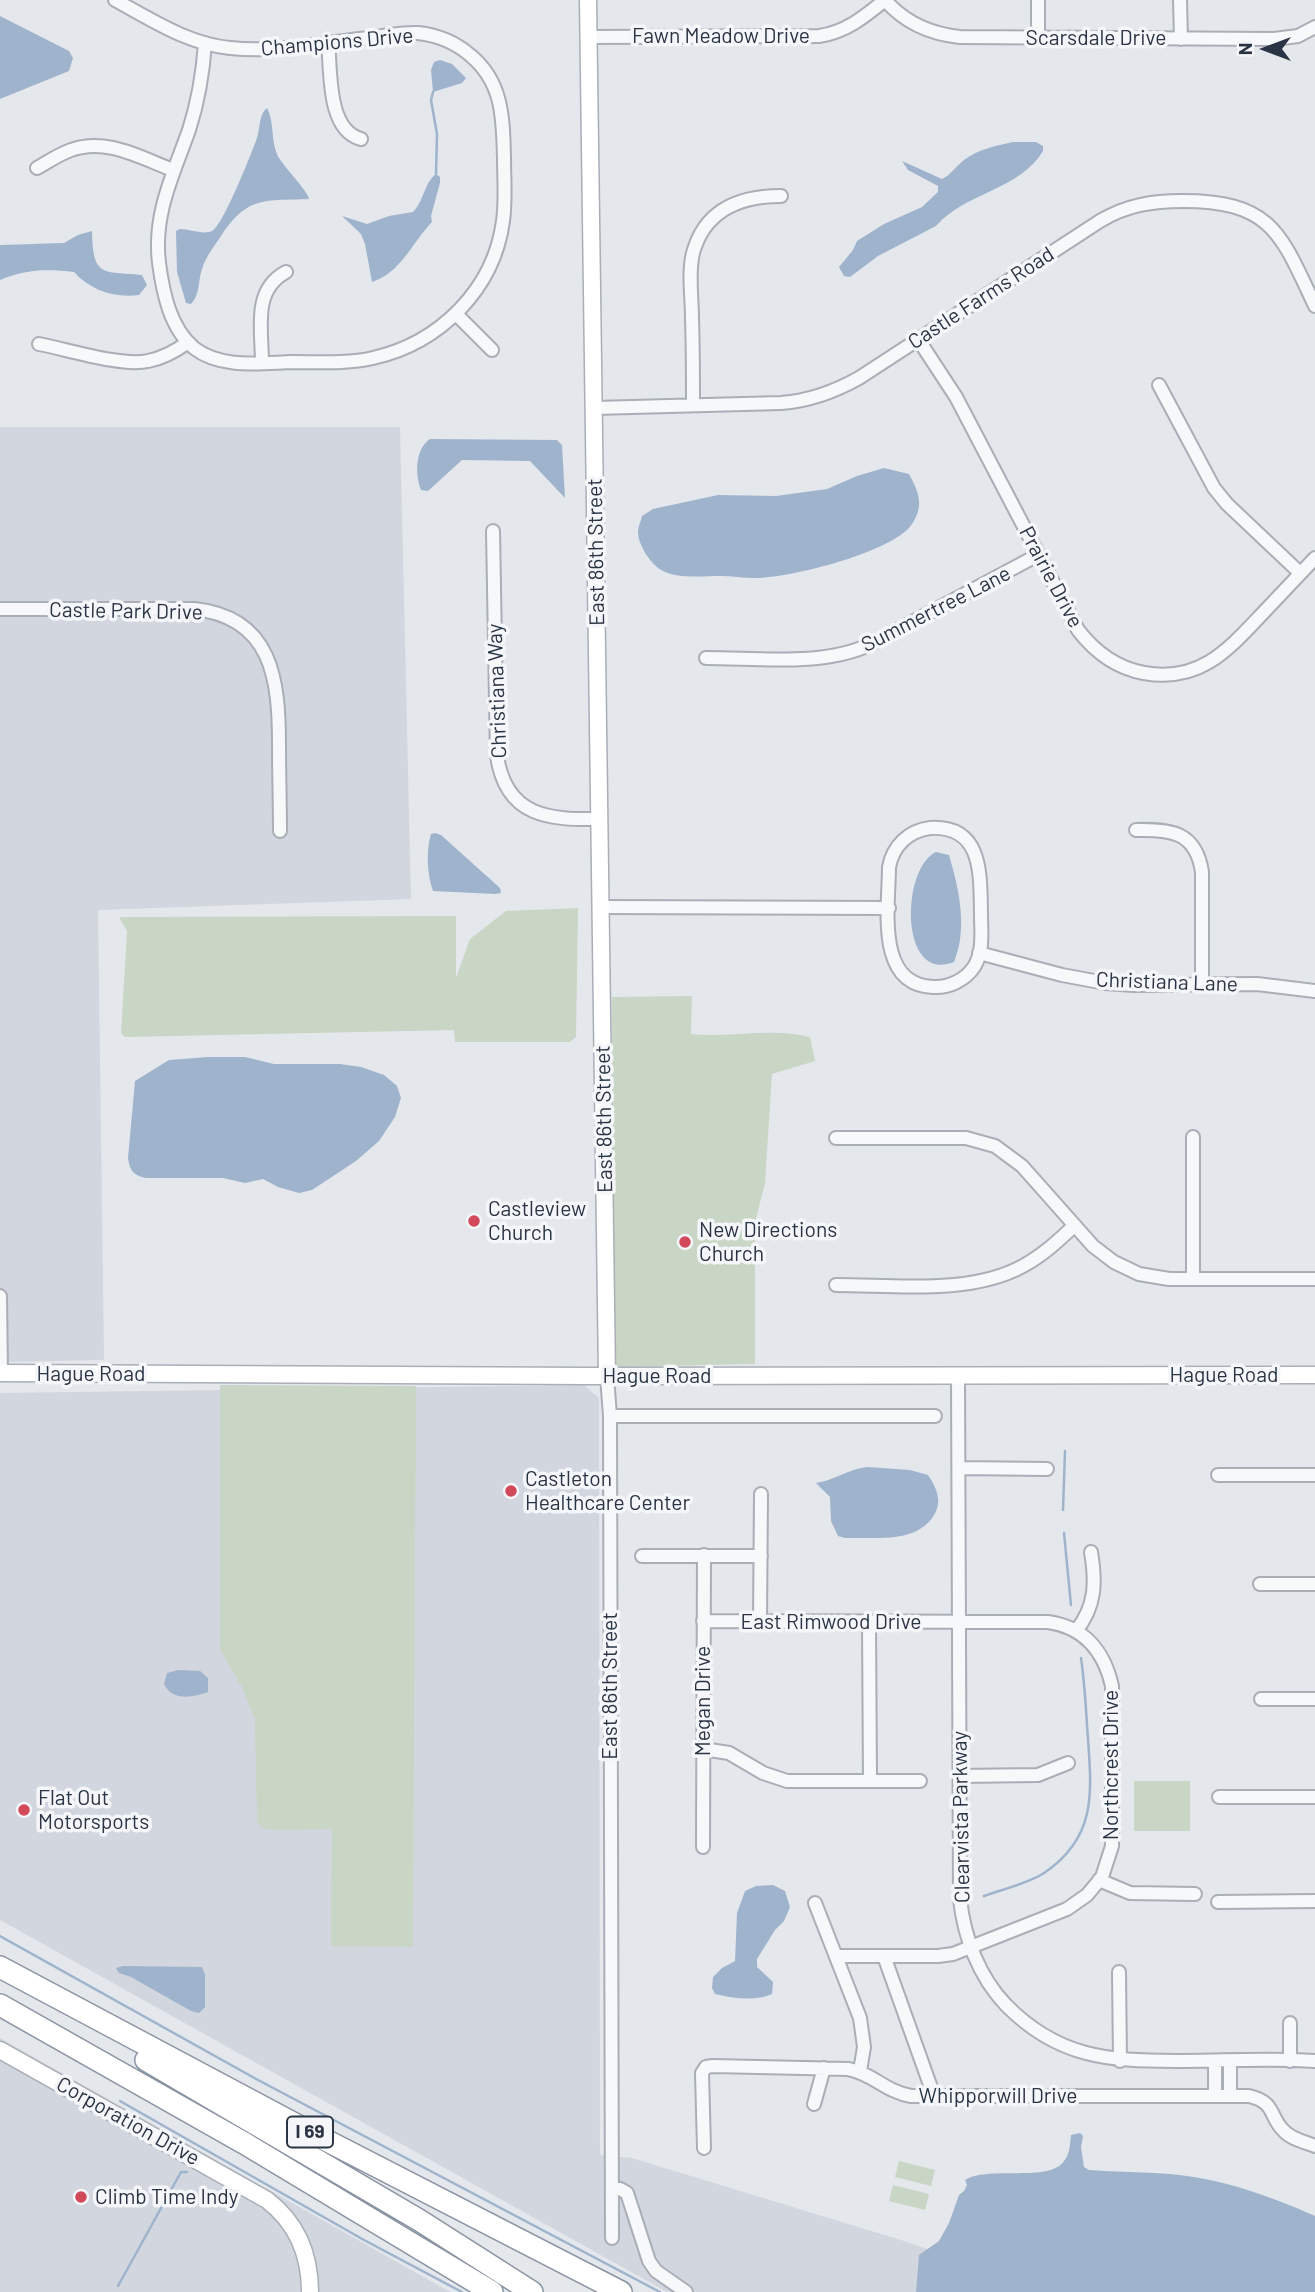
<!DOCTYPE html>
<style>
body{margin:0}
#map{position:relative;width:1315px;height:2292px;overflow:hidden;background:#e4e7ec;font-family:Barlow,sans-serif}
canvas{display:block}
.north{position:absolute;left:1231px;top:14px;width:70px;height:70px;-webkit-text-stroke:5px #f4f6f9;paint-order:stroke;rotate:270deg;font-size:19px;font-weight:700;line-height:28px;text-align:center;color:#2b3445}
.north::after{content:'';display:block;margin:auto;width:24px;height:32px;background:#2b3445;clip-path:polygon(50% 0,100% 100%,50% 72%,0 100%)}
</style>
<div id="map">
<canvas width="1315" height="2292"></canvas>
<div class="north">N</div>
</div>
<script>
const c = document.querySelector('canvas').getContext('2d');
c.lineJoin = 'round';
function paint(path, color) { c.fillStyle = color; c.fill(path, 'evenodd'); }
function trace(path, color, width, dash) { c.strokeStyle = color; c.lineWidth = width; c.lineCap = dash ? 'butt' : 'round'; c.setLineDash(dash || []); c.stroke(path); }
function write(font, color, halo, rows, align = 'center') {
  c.font = font + ' Barlow,sans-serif'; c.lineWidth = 7; c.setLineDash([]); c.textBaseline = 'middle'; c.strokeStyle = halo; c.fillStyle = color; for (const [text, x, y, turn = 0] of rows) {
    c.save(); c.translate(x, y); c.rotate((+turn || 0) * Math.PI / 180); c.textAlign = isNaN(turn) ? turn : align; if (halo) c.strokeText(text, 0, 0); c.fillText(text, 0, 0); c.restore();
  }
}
paint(new Path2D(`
 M0,427H400L411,899L98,910L104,1360L0,1362Z
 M584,1385L599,1398L600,2155L632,2158L901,2240L1026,2283L1156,2292H667L0,1920V1393Z
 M0,2038L450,2292H0Z`), '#d2d6de');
paint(new Path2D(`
 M578,908L576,1037L570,1042H455L454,1030L125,1037L121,1033L127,931L119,917L456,916V978L470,939L506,911Z
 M692,996L691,1034C731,1038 771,1027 810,1037L815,1061L772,1074L765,1183L755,1222V1364L613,1367L612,997Z
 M220,1385L416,1386L413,1947L331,1946L332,1829L272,1830L262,1828L257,1821L255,1719L243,1689L220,1650Z
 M1134,1781H1190V1831H1134Z
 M899,2161L935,2170L931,2186L895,2177Z
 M893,2185L929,2194L925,2210L889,2201Z`), '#c9d6c5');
paint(new Path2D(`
 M0,16L69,51L73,58L69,71L0,99Z
 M440,60L452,64L466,78L462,83L433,92L431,70L434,62Z
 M267,108C275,123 270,142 279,158C286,169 308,191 309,199C265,201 248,195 221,236C214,247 206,256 202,269C198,281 200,295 191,304L186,303L177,272L176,231L180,229C189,229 204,235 212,231C223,226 252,152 257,138C260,128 259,114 267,108Z
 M1013,142H1036L1043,146V151C1020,190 964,193 936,226L878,256L850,277L844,276L839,267L853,250L857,241L884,224L922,207L938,192V186L908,170L902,161L942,179C951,175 956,166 964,160C979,149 995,146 1013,142Z
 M436,174L440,177V183L431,216L432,222C413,241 401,273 372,282L365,244L361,234L342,216L367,224L389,216L413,212C424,201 424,183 436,174Z
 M92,231C93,278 102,271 142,275L147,285L139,295C115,298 91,291 74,272C47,269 26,269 0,280V245L64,243L78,235Z
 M430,439L557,440L562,445L565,498L530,461L462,460L428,491L421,490C415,474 415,449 430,439Z
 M884,468L909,474C918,491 925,505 912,524C894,552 787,579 753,578C743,578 732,576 721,576C704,576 678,579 663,571C651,565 638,545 638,532C638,527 641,521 642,516L653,509L718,495L776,496L827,489L857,476Z
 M435,833L441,835L500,888L501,893L495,894L433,891C427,875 426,850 431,834Z
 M936,852L949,855C959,889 968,928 954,962C899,984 901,868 936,852Z
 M208,1057H245L274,1064H340L361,1067L384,1075L397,1086L401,1098L395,1117L379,1141L356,1161L312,1190L299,1193L278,1187L263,1179L245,1183L223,1178H146C133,1175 130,1171 128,1158L135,1081L169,1060Z
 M867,1467L910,1470L928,1475C936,1487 943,1501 934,1515C917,1544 875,1537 845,1538L838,1536L831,1521L830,1497L816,1483C833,1481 848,1469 867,1467Z
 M178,1670L200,1671L208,1678V1692C192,1698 172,1701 164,1684L167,1673Z
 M773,1885L785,1891L790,1907L784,1921L775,1930L757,1959V1967L773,1982L772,1994C754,2002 733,1998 715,1994L712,1988L713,1977L722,1968L735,1961L737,1913L745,1891L756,1886Z
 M123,1966L202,1967L205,1974V2007L199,2013L191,2011L131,1977L119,1973L116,1968Z
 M1080,2133L1083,2136L1081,2147L1084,2167L1089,2170C1116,2172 1143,2172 1170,2174C1220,2178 1270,2196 1315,2216V2292H916L919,2255L939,2241L949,2223L959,2195L964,2191L967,2185L965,2180C990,2165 1049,2183 1064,2161C1070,2154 1070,2144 1071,2135Z`), '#9fb4cc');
trace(new Path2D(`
 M433,92L431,100L437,134L436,174
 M1063,1510L1065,1451
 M1064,1533L1071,1605
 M984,1896C1003,1889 1027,1884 1044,1873C1096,1838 1092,1794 1088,1739C1086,1712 1085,1685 1081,1658
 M0,1936L258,2080L660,2292
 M120,2101L364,2240L462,2292
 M118,2286L181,2172H187`), '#9fb4cc', 2.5);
const street = new Path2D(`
 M115,0C152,20 188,44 230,48C275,53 324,43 368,38C385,36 402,32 418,33C437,35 456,43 470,55C503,82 503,118 504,158C504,178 506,200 503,221C494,289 440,343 373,358C347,364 319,362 292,362C260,363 221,369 194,348C170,328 163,293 159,263C153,214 173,175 189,130C198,102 203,73 205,43
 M885,0C905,23 931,34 960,37L1274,39L1298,36L1315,27
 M1038,0V38
 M1180,0L1181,39
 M589,37L819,36C846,32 864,17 885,0
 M328,42C331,72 327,130 361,139
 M37,168C48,162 59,154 71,150C106,137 141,158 173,170
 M456,314L492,350
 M918,339L956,397L1078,630C1095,652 1116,668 1144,673C1200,683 1228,650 1263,613C1280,595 1298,576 1315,558
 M39,344C66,349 122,367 148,361C163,358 176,351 188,342
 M262,362C262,330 252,290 286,272
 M1159,385L1214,488L1227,504L1300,573
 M693,405C693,376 693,347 692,318C692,297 688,273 693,253C705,209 741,196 781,196
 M595,408L781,403C810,401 834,392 859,378L1100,221C1127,205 1152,201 1183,201C1272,201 1281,234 1315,306
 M493,531L497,756C506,817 549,820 600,819
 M0,609H194C273,617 279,681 279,745C279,774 280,803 280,831
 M706,658C758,658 823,667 871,644L1038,555
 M930,828C984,825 980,876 981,914C981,932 984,951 974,967C965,980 949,988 933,987C875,985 889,906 889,867C893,846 908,831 930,828Z
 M1136,830C1171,829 1196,832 1202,872V985
 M601,907L889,908
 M979,953L1062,975L1105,983L1134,985L1257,984L1315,991
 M1193,1137V1279
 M836,1138H966L995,1146L1022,1166L1093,1246L1114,1262L1139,1274L1169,1279H1315
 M836,1285C895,1285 970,1295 1023,1266C1043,1255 1058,1241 1074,1226
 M0,1296L1,1373
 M607,1376L610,1416L612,2238
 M958,1376L960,1899C964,1937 979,1977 1006,2005C1057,2057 1107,2061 1176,2061C1222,2061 1269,2058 1315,2061
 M610,1416H935
 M959,1468L1047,1469
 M1218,1475H1315
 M642,1556H761
 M1260,1584H1315
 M703,1621L1048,1622C1084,1627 1104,1651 1112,1686V1846L1102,1877L1087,1895L1067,1909L953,1954L938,1956H836
 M760,1621L761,1494
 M869,1622L870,1781
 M1076,1631C1096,1606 1096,1582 1091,1552
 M1261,1699H1315
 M703,1749L729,1753L763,1773L787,1781H920
 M960,1776L1038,1775L1068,1763
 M1219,1797H1315
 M703,1847L704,1555
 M1099,1880L1130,1893L1195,1894
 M1218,1902L1315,1901
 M815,1903L860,2018L864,2047L860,2071
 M884,1956L934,2096
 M1119,1972L1120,2061
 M1290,2023V2061
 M1215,2061V2096
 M1230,2096V2061
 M814,2104L824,2068
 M704,2148L702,2073L706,2067L713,2066L848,2069C872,2073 886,2092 911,2096H1249C1276,2102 1269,2117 1284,2131C1291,2139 1305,2142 1315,2146
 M612,2189H620L627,2193L649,2261L656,2271L686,2292`);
const secondary = new Path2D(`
 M588,0L607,1376
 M0,1373L589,1376L1315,1375
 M0,2050L267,2200C297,2223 310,2254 310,2292`);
const highway = new Path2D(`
 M0,1967L308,2131L621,2292
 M0,2005L244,2143L492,2292
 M146,2060L419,2220L532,2292`);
trace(street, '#a9aeb7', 16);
trace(secondary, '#a9aeb7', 19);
trace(highway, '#8b94a3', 24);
trace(street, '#f7f8fa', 12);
trace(secondary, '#fff', 16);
trace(highway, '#fff', 21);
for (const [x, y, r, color] of [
 [474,1221,7,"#d1495b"],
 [685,1242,7,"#d1495b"],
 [511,1491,7,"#d1495b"],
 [24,1810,7,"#d1495b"],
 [81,2197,7,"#d1495b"]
]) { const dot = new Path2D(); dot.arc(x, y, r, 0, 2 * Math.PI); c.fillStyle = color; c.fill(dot); trace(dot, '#f4f6f9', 2.5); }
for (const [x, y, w] of [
 [310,2132,46]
]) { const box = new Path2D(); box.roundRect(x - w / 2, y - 15.5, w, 31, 5); c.fillStyle = '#f4f6f9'; c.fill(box); trace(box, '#2b3445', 2); }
write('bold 19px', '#2b3445', null, [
 ["I 69",310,2132]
]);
write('21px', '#2b3445', '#f4f6f9', [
 ["Fawn Meadow Drive",721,36],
 ["Scarsdale Drive",1096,38],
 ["Champions Drive",337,42,-5],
 ["Castle Farms Road",981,298,-33],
 ["East 86th Street",596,552,-91],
 ["Prairie Drive",1051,577,62],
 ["Summertree Lane",936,609,-27],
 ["Castle Park Drive",126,611,1],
 ["Christiana Way",497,691,-92],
 ["Christiana Lane",1167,982,2],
 ["East 86th Street",604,1119,-91],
 ["Hague Road",91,1374],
 ["Hague Road",1224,1375],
 ["Hague Road",657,1376],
 ["East Rimwood Drive",831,1622],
 ["East 86th Street",610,1686,-90],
 ["Megan Drive",703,1701,-90],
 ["Northcrest Drive",1111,1765,-90],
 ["Clearvista Parkway",961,1817,-91],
 ["Whipporwill Drive",998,2096],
 ["Corporation Drive",128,2121,29]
]);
write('21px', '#2b3445', '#f4f6f9', [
 ["Castleview",488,1209],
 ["Church",488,1233],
 ["New Directions",699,1230],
 ["Church",699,1254],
 ["Castleton",525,1479],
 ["Healthcare Center",525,1503],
 ["Flat Out",38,1798],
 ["Motorsports",38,1822],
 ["Climb Time Indy",95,2197]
], 'left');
</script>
